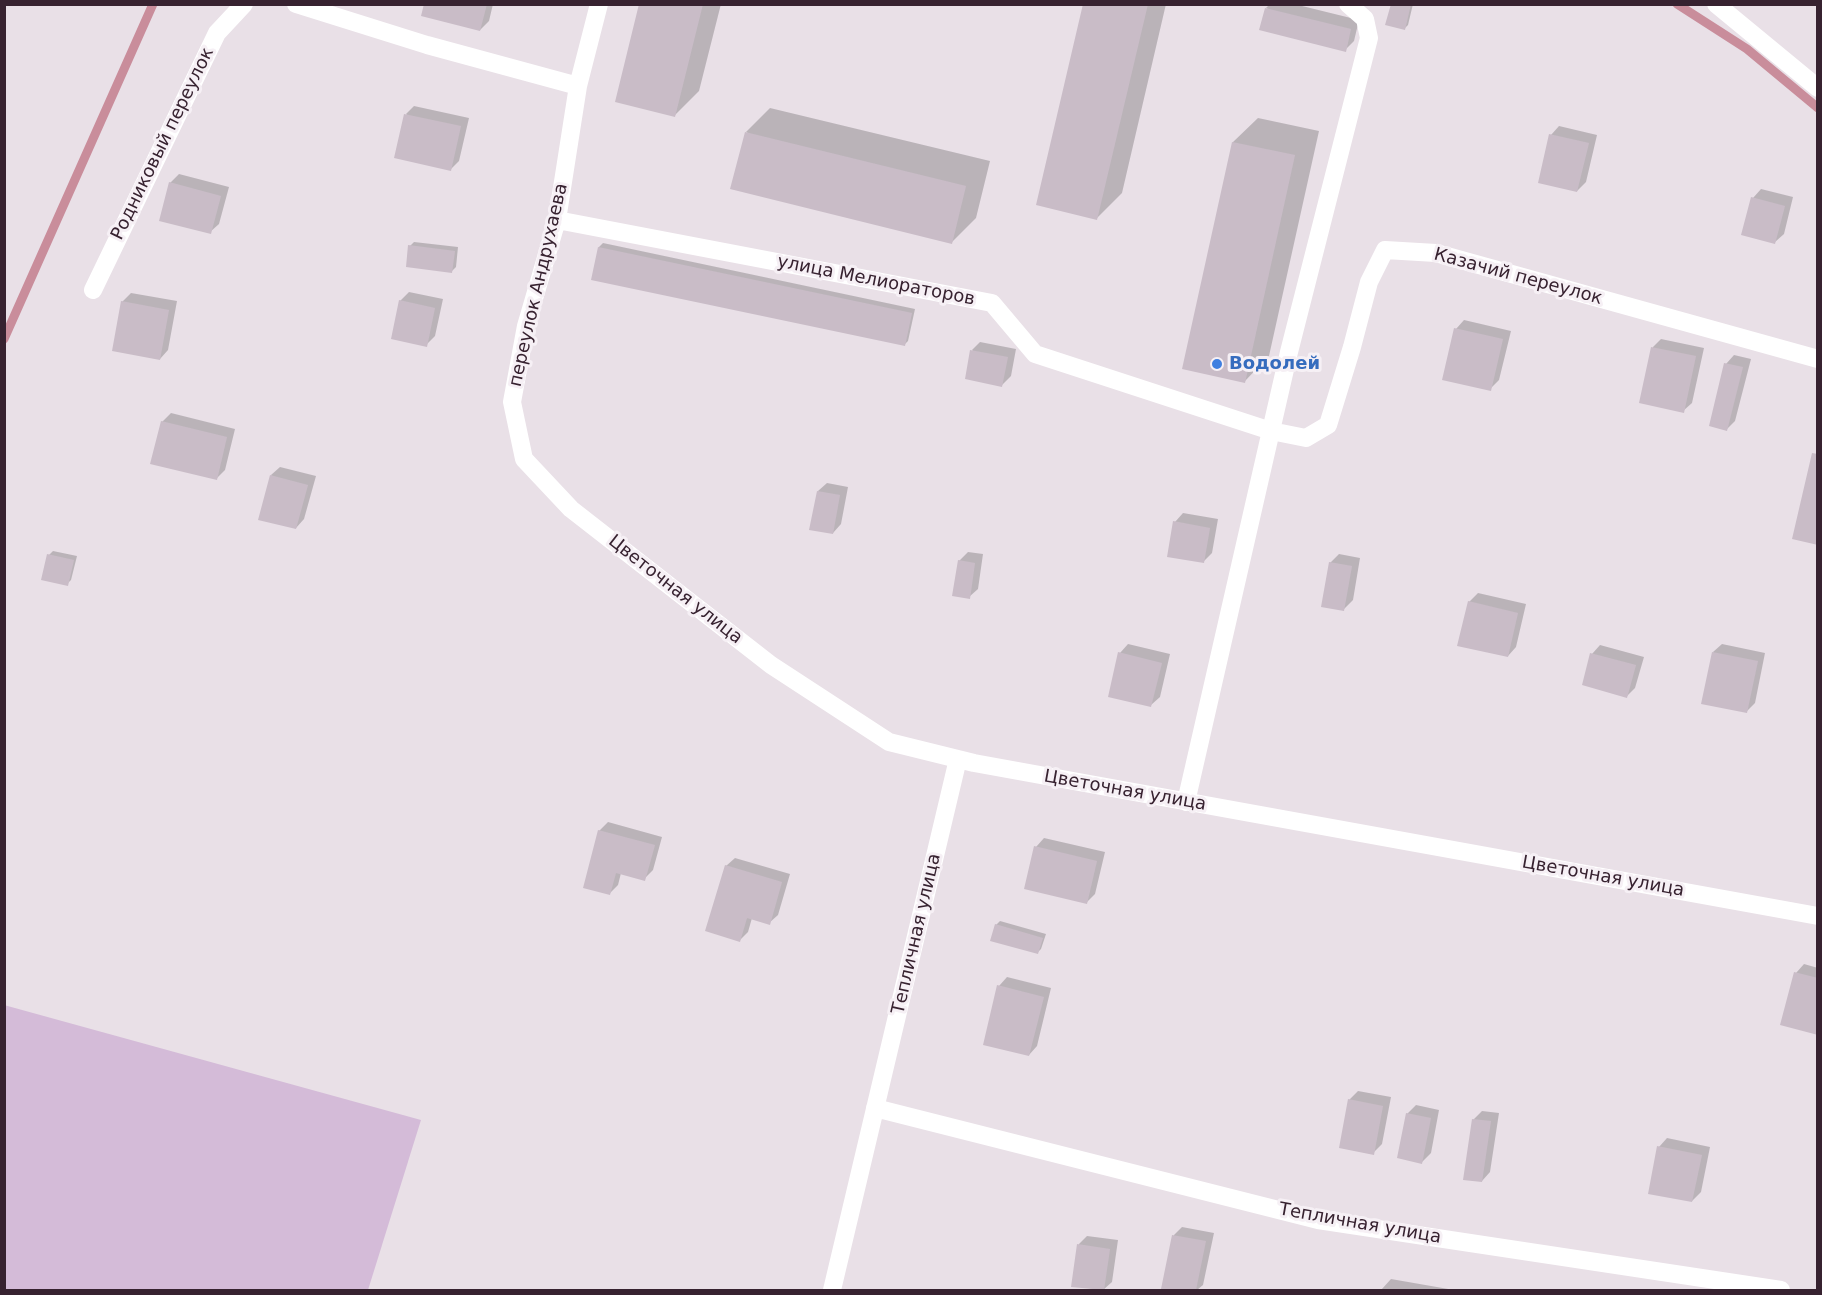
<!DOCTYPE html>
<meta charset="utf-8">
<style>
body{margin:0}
#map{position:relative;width:1822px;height:1295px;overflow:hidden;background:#e9e0e7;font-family:"DejaVu Sans",sans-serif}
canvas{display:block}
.frame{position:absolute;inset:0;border:6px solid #372230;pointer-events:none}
</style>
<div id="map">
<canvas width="1822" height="1295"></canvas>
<div class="frame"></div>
</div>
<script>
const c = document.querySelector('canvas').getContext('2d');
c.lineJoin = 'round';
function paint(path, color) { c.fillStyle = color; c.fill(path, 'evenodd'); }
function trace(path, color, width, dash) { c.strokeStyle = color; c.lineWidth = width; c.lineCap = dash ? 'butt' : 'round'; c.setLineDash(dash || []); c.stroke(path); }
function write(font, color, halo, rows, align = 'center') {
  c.font = font + ' "DejaVu Sans",sans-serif'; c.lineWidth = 6; c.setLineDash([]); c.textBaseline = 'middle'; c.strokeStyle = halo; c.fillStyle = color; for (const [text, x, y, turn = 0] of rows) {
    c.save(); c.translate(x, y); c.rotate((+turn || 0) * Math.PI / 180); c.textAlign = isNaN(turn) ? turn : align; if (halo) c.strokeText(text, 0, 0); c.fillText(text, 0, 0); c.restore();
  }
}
paint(new Path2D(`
 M4,1005L421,1120L368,1290H5Z`), '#d4bbd8');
paint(new Path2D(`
 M426,4H493L489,21L480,30Z
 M641,4H721L699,91L675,115Z
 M1085,4H1166L1122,193L1097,218Z
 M1270,4H1294L1359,20L1354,41L1345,50L1266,8Z
 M1392,4H1413L1408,25L1404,29Z
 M414,106L469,118L459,161L451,169L406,114Z
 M770,108L990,161L976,218L952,242L746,132Z
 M1258,118L1319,131L1269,356L1245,381L1233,142Z
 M1559,126L1597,135L1586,182L1577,191L1551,135Z
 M179,174L229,187L219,224L210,232L170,183Z
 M1761,189L1793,197L1784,234L1775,242L1753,198Z
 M414,242L458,247L456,267L452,271L410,246Z
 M603,243L915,309L908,341L904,345L593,279L599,247Z
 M409,292L443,299L435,336L426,345L400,301Z
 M131,293L177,301L168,350L160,359L122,302Z
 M1464,320L1511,331L1499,380L1490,389L1456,329Z
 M1661,339L1704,348L1692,403L1683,411L1641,402L1653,347Z
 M980,342L1016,349L1011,376L1002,385L972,350Z
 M1734,355L1751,359L1735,421L1727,429L1726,364Z
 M171,413L235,429L225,470L217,478L162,422Z
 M280,467L316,476L304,519L296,528L271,475Z
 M827,483L848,487L841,524L833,533L818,491Z
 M1183,513L1218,519L1212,553L1203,562L1175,522Z
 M53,551L77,556L71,580L67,584L49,555Z
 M968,552L983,554L978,589L969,597L959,561Z
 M1339,554L1360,558L1353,600L1344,609L1330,563Z
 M1478,593L1526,604L1516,647L1508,656L1469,602Z
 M1128,644L1170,654L1160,697L1151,705L1120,653Z
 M1722,644L1765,653L1755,703L1746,712L1713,652Z
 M1600,645L1644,657L1635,688L1627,696L1592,654Z
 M608,822L662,837L653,870L644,879L621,873L618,885L609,894L599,831Z
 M1044,838L1105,852L1095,894L1087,902L1036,847Z
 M735,858L790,874L778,915L769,923L752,918L748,932L740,940L726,866Z
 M1000,921L1046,934L1041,949L1037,953L996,925Z
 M1804,964L1818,968V1034L1796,973Z
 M1007,977L1051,988L1037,1046L1029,1055L999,986Z
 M1358,1091L1391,1097L1382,1144L1373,1153L1349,1100Z
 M1416,1105L1439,1110L1431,1153L1422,1162L1407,1114Z
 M1482,1111L1499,1113L1490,1172L1482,1181L1473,1120Z
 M1667,1138L1710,1147L1701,1192L1692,1201L1659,1147Z
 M1182,1227L1214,1233L1203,1285L1197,1290H1179L1163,1287L1174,1235Z
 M1087,1236L1118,1240L1112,1282L1103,1290L1073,1286L1079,1244Z
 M1391,1279L1454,1290H1381Z`), '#0003');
trace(new Path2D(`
 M1677,4L1747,49L1818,108
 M4,339L153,4`), '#c98d9b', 9);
paint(new Path2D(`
 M424,4H487L480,31L421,16Z
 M639,4H703L675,117L615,102Z
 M1083,4H1148L1097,220L1036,205Z
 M1391,4H1411L1405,30L1385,25Z
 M1265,8L1351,29L1346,52L1259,30Z
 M404,114L461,126L451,171L394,158Z
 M745,132L966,186L952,244L730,189Z
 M1549,134L1589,143L1577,192L1538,183Z
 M1232,142L1295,155L1245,383L1182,369Z
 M169,182L221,196L211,234L159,221Z
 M1751,197L1785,206L1775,244L1741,235Z
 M408,245L455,251L452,273L406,267Z
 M598,247L912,313L905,346L591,280Z
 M399,300L435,308L427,347L391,339Z
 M121,301L169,310L160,360L112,351Z
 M1454,328L1503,339L1491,391L1442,380Z
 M1651,347L1696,356L1684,413L1639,403Z
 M970,350L1008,357L1002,387L965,379Z
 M1724,363L1743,367L1727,431L1709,426Z
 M161,421L227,437L217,480L150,464Z
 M1812,453L1818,454V545L1792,539Z
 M270,475L308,485L296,529L258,520Z
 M817,491L840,495L833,534L809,530Z
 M1173,521L1210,528L1204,563L1167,557Z
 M47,554L74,560L68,586L41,580Z
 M958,560L975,563L970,599L952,596Z
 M1329,562L1352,566L1344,611L1321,607Z
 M1468,601L1518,613L1508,657L1457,646Z
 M1118,652L1162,663L1151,707L1108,697Z
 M1712,652L1758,661L1747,713L1701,704Z
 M1590,653L1636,665L1627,698L1582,685Z
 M598,830L655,845L645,881L616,873L610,895L583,888Z
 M1034,846L1097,861L1087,904L1024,889Z
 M725,865L782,882L770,925L747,918L740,942L705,931Z
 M995,924L1043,938L1038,954L990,941Z
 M1794,972L1818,978V1035L1780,1025Z
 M997,985L1044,997L1029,1056L983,1045Z
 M1348,1099L1383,1106L1374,1155L1339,1148Z
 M1406,1113L1431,1118L1422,1164L1397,1158Z
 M1472,1119L1491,1121L1482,1182L1463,1180Z
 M1657,1146L1702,1155L1692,1202L1648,1194Z
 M1172,1235L1206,1241L1196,1290L1161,1289Z
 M1077,1244L1110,1249L1104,1290L1071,1287Z`), '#c9bcc7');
trace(new Path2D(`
 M1716,4L1818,88`), '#fff', 18);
trace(new Path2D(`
 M296,4L427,45L578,86
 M599,4L578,86L557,220L526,326L512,402L524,459L571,509L771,665L889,742L974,763L1818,916
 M557,220L992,303L1035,354L1271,431L1306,438L1328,425L1352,347L1369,282L1385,250L1436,253L1818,359
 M93,290L217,33L244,4
 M1186,802L1289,352L1369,38L1365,19L1348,4
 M875,1108L1318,1220L1781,1290
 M832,1290L958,759`), '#fff', 18);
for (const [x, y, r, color] of [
 [1217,364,6,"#3f7fe0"]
]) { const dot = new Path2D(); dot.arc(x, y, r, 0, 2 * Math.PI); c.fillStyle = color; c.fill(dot); trace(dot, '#f6f0f5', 2); }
write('18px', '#372230', '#f6f0f5', [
 ["Родниковый переулок",163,144,-64],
 ["Казачий переулок",1518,277,15],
 ["улица Мелиораторов",876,281,11],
 ["переулок Андрухаева",539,285,-77],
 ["Цветочная улица",675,590,38],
 ["Цветочная улица",1125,791,10],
 ["Цветочная улица",1603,877,10],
 ["Тепличная улица",917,934,-77],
 ["Тепличная улица",1360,1224,10]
]);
write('bold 18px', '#366cbe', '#f6f0f5', [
 ["Водолей",1229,364]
], 'left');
</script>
